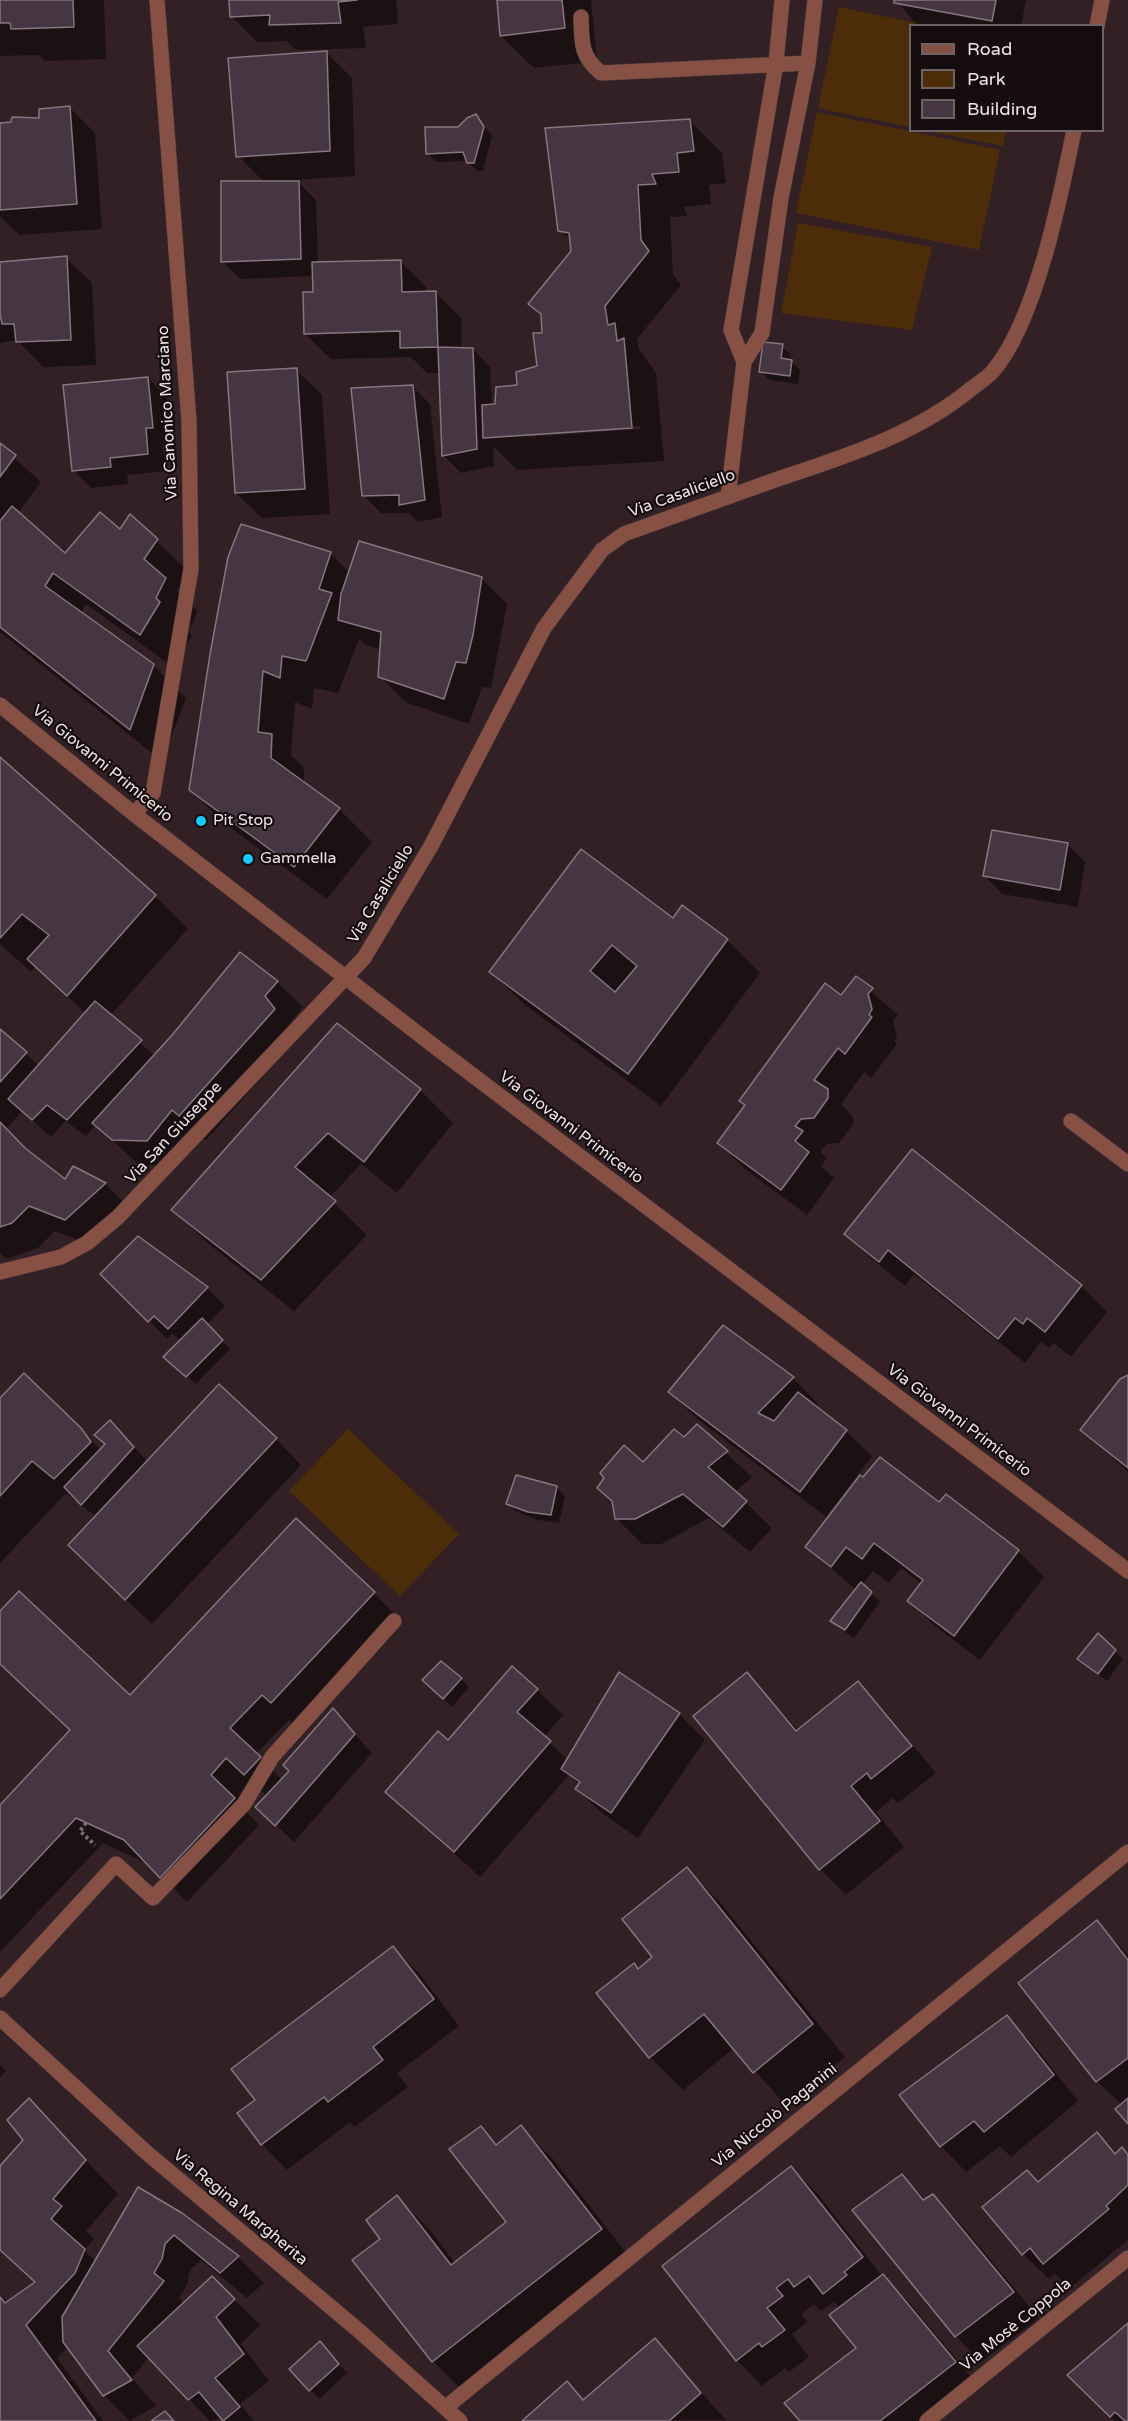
<!DOCTYPE html>
<meta charset="utf-8">
<style>
body{margin:0}
#map{position:relative;width:1128px;height:2421px;overflow:hidden;background:#332024;font-family:"Varela Round",sans-serif}
canvas{display:block}
.legend{position:absolute;left:909px;top:24px;width:195px;height:108px;box-sizing:border-box;background:#150c0e;border:2px solid #6d6264;margin:0;padding:8px 10px;list-style:none;font-size:18px;color:#f0e3e5}
.legend li{display:flex;align-items:center;gap:12px;height:30px}
.legend b{width:30px;border:2px solid #6d6264}
</style>
<div id="map">
<canvas width="1128" height="2421"></canvas>
<ul class="legend">
<li><b style="height:8px;background:#865144"></b>Road</li>
<li><b style="height:16px;background:#4d2c0a"></b>Park</li>
<li><b style="height:16px;background:#463641"></b>Building</li>
</ul>
</div>
<script>
const c = document.querySelector('canvas').getContext('2d');
c.lineJoin = 'round';
function paint(path, color) { c.fillStyle = color; c.fill(path, 'evenodd'); }
function trace(path, color, width, dash) { c.strokeStyle = color; c.lineWidth = width; c.lineCap = dash ? 'butt' : 'round'; c.setLineDash(dash || []); c.stroke(path); }
function write(font, color, halo, rows, align = 'center') {
  c.font = font + ' "Varela Round",sans-serif'; c.lineWidth = 4.5; c.setLineDash([]); c.textBaseline = 'middle'; c.strokeStyle = halo; c.fillStyle = color; for (const [text, x, y, turn = 0] of rows) {
    c.save(); c.translate(x, y); c.rotate((+turn || 0) * Math.PI / 180); c.textAlign = isNaN(turn) ? turn : align; if (halo) c.strokeText(text, 0, 0); c.fillText(text, 0, 0); c.restore();
  }
}
paint(new Path2D(`
 M839,7L926,25L910,26V127L818,108Z
 M817,112L1000,150L979,250L796,213Z
 M927,131H1006L1003,146Z
 M798,223L932,247L912,330L781,313Z
 M348,1429L459,1534L400,1596L289,1491Z`), '#4d2c0a');
paint(new Path2D(`
 M0,0H104L106,59L45,61L38,55L0,56Z
 M231,0H396L398,24L363,27L366,48L296,50L287,41L257,42L232,17Z
 M498,0H591L597,61L534,68L501,36Z
 M896,0H1026L1021,26H918Z
 M326,52L352,78L355,176L296,180L316,200L318,263L400,261L426,287V292H435L461,318L462,349H473L490,367L492,406H497L538,367L544,334L542,317L530,304L572,252L571,241L560,230L689,120L722,153L726,183L709,185L711,204L684,207L687,216L670,217L673,274L681,285L637,339L639,349L656,373L664,461L517,470L493,446L494,466L461,473L443,455L440,373H427L411,357L331,359L305,334L315,293L314,276L241,279L223,262L264,182L238,156ZM640,426V429L528,437V434Z
 M70,108L95,133L102,229L19,235L0,216V124L41,119Z
 M476,116L492,136L483,171H477L467,161L436,162L428,154Z
 M66,258L92,283L96,365L43,367L17,340L0,343V263Z
 M782,346L791,355L790,361L800,370L798,384L769,380L761,371Z
 M296,370L322,395L330,514L262,518L236,493Z
 M148,378L166,396L170,445L163,446L165,471L127,475L128,484L91,488L73,470Z
 M412,386L430,404L442,517L418,522L409,513H381L363,495Z
 M0,445L41,482L18,513L65,555L120,531L131,517L190,573L177,591L198,611L188,632L192,636L173,667L86,604L81,613L153,665L186,698L162,761L0,632Z
 M330,553L350,573L481,578L507,604L491,688L482,687L469,724L405,702L380,676L382,650L365,645L359,639L338,693L314,688L312,709L295,702L291,755L304,768V783L339,809L372,842L327,899L224,823L191,790Z
 M0,759L155,896L188,929L110,1016L155,1056L277,982L303,1007L290,1023L300,1035L206,1140L199,1134L173,1166L139,1165L96,1125L86,1136L65,1121L51,1137L22,1111L6,1129L29,1153L65,1181L73,1168L106,1184L131,1210L91,1245L55,1231L38,1248L6,1259L0,1253V1031L39,1066L86,1014L36,966L31,972L0,944Z
 M993,832L1068,845L1085,862L1078,907L1002,894L985,876Z
 M682,907L727,940L760,973L661,1106L524,1004L491,972L673,920Z
 M856,978L898,1015L893,1021L897,1036L894,1041L897,1044L871,1078L864,1072L841,1104L853,1117V1124L839,1143L827,1144L820,1152L827,1158L821,1166L834,1178L807,1215L745,1169L719,1143Z
 M337,1025L420,1090L453,1123L397,1193L361,1164L329,1198L367,1235L294,1311L206,1242L173,1209Z
 M912,1151L1081,1286L1107,1312L1071,1357L1054,1343L1049,1348L1041,1342L1025,1363L914,1274L905,1286L872,1259L846,1234Z
 M138,1238L207,1288L225,1306L206,1325L230,1349L196,1384L174,1365L181,1341L172,1333L167,1339L102,1274Z
 M723,1327L793,1378L818,1404L815,1407L846,1431L872,1456L826,1517L696,1418L670,1392Z
 M1128,1377V1472L1082,1430Z
 M0,1401L80,1429L101,1450L127,1440L148,1462L276,1439L301,1465L152,1624L95,1571L96,1517L66,1493L0,1563Z
 M697,1426L752,1477L735,1492L772,1528L750,1552L709,1518L661,1544H642L616,1518L643,1464L684,1438Z
 M556,1487L565,1496L559,1523L538,1520L517,1512L508,1504Z
 M946,1496L1018,1551L1044,1577L980,1660L935,1626L909,1600L922,1584L901,1568L889,1583L873,1571L862,1585L880,1602L854,1638L841,1629L832,1621L856,1590L807,1547L939,1504Z
 M374,1593L399,1619L298,1728L289,1720L256,1754L282,1780L333,1710L372,1753L294,1842L258,1807L267,1796L253,1783L236,1801L259,1825L187,1902L150,1865L103,1843L0,1952V1808L71,1731L0,1664V1614L130,1697Z
 M1098,1635L1123,1659L1107,1681L1079,1659Z
 M619,1674L679,1714L705,1740L638,1838L603,1814L577,1789L580,1785L569,1775L480,1877L387,1792L448,1742L537,1690L563,1715L544,1737L568,1760Z
 M747,1674L799,1731L858,1683L883,1709L936,1773L898,1803L893,1798L876,1812L904,1847L846,1895L820,1869Z
 M461,1679L469,1687L452,1707L425,1680Z
 M686,1869L719,1901L845,2057L786,2105L734,2048L683,2090L650,2057L598,1993L638,1970L654,1957Z
 M1096,1922L1128,1955V2122L1122,2105L1097,2081Z
 M393,1948L419,1973L459,2026L397,2073L408,2087L354,2127L350,2122L287,2170L262,2144L239,2114L257,2100Z
 M1006,2017L1032,2043L1078,2101L1011,2157L1000,2146L966,2172L941,2146Z
 M0,2065L6,2071L0,2077Z
 M29,2101L118,2194L86,2231L94,2239L84,2250L96,2262L181,2214L238,2257L264,2283L247,2298L201,2260L190,2270L187,2285L179,2298L185,2304L212,2278L260,2325L241,2344L269,2381L240,2404L254,2421H225L223,2418L210,2421L149,2357L132,2378L156,2406L130,2421L104,2395L68,2347L57,2358L103,2421H0V2295L8,2303L36,2283L0,2251V2168L25,2140Z
 M520,2127L553,2159L634,2263L466,2394L433,2361L354,2261L382,2239L397,2197L429,2229L455,2263L508,2222L480,2128L498,2145Z
 M1097,2134L1117,2154L1128,2156V2240L1070,2288L1055,2274L1049,2279L1023,2254L1039,2183Z
 M791,2168L817,2193L882,2276L908,2301L980,2388L938,2421H802L858,2348L840,2308L834,2302L821,2311L814,2304L801,2314L807,2322L792,2334L809,2357L789,2372L785,2368L762,2386L737,2360Z
 M902,2176L926,2200L933,2196L959,2222L1039,2318L981,2362L956,2336Z
 M1128,2325V2421H1115L1069,2376Z
 M655,2341L726,2420L524,2421L567,2384L584,2401Z
 M320,2343L347,2373L319,2399L291,2369Z`), '#0007');
const building = new Path2D(`
 M0,0H73L74,27L11,29L10,23H0Z
 M229,0H357L338,2L341,23L269,25L270,15L230,17Z
 M497,0H562L565,28L500,36Z
 M894,0H996L992,21L894,3Z
 M327,51L330,151L236,157L228,58Z
 M70,106L77,204L0,210V123L11,122L12,117L39,118V109Z
 M476,114L484,127L474,163H467L463,152L426,154L425,127H458L467,118Z
 M690,119L694,151L677,153L679,172L652,174L656,184L638,185L641,240L649,251L605,306L608,325L615,323L617,341L624,338L632,428L483,438L482,405L495,404L496,387L517,385L516,372L537,366L533,333H542L541,314L528,304L571,251L569,233L558,231L545,128Z
 M221,181H299L301,259L221,262Z
 M67,256L71,340L16,342L14,324H2L0,314V262Z
 M401,260L402,292L436,291L438,347L400,348V331L304,334L303,292H313L312,262Z
 M763,342L783,344L781,358L792,360L790,376L759,372Z
 M438,347L473,348L477,449L442,456Z
 M297,368L305,489L235,493L227,372Z
 M148,377L153,428H146L148,454L110,458L111,467L72,471L63,385Z
 M413,385L425,500L399,505V495L362,496L351,388Z
 M0,443L16,455L0,477Z
 M12,506L65,553L100,512L120,529L130,514L158,539L144,559L166,578L156,598L160,602L140,635L53,573L45,586L154,664L130,730L0,627V521Z
 M241,524L331,552L319,589L332,593L306,661L282,656L280,678L263,671L258,732L272,734L271,758L340,808L294,867L189,790L210,654L228,557Z
 M359,541L482,577L473,635L466,663L456,662L444,699L378,677L381,632L338,620L341,594Z
 M0,757L156,895L67,996L27,959L49,935L22,914L0,938Z
 M992,830L1068,843L1060,890L983,876Z
 M581,849L673,918L682,905L728,939L628,1074L489,972ZM612,945L637,966L615,992L590,971Z
 M240,952L278,981L265,996L275,1009L179,1116L172,1110L147,1141L112,1140L92,1123L173,1034Z
 M856,976L873,988L868,994L872,1009L869,1015L872,1017L845,1054L838,1048L814,1080L828,1089V1098L814,1118L801,1119L795,1126L803,1131L795,1141L809,1152L781,1190L717,1143L745,1105L739,1101L825,983L841,995Z
 M95,1001L142,1040L67,1120L47,1105L32,1120L8,1099Z
 M337,1023L421,1089L364,1162L328,1133L295,1167L336,1201L261,1280L171,1210Z
 M0,1029L27,1052L0,1082Z
 M0,1122L25,1148L65,1179L73,1166L106,1183L65,1220L29,1206L12,1223L0,1227Z
 M912,1149L1082,1285L1045,1332L1027,1318L1023,1324L1015,1318L998,1339L888,1250L879,1262L844,1234Z
 M138,1236L208,1287L168,1329L154,1316L148,1322L100,1274Z
 M202,1318L223,1340L186,1377L163,1357Z
 M723,1325L794,1377L758,1413L774,1421L798,1392L847,1430L800,1492L668,1392Z
 M24,1373L81,1428L91,1442L54,1479L32,1461L0,1496V1398Z
 M1128,1375V1468L1080,1430L1120,1379Z
 M219,1384L277,1438L125,1600L68,1545Z
 M110,1420L134,1447L81,1505L64,1487L105,1444L94,1435Z
 M697,1424L728,1451L708,1467L747,1501L723,1527L683,1494L635,1519H615L612,1501L597,1488L604,1478L600,1473L624,1445L643,1462L674,1429L684,1437Z
 M880,1457L939,1502L946,1494L1019,1550L954,1636L907,1601L923,1580L874,1543L862,1559L846,1547L831,1567L805,1547L860,1475L863,1477Z
 M516,1475L557,1486L551,1515L528,1512L506,1504Z
 M296,1518L375,1592L271,1703L262,1695L230,1728L261,1757L244,1775L226,1758L211,1775L235,1798L160,1878L124,1840L76,1818L0,1899V1805L70,1730L0,1664V1611L19,1591L130,1695Z
 M861,1582L872,1592L845,1630L830,1621Z
 M1098,1633L1116,1650L1098,1674L1077,1659Z
 M441,1661L462,1678L443,1699L422,1680Z
 M512,1666L538,1689L517,1712L551,1741L454,1852L385,1792L438,1731L448,1740Z
 M619,1672L680,1713L611,1813L575,1789L580,1782L561,1769Z
 M747,1672L796,1731L858,1681L912,1746L871,1779L867,1773L851,1786L880,1821L819,1870L693,1716Z
 M333,1708L355,1734L275,1826L255,1807L289,1771L283,1765Z
 M687,1867L813,2024L753,2073L704,2014L649,2058L596,1993L634,1963L638,1969L652,1957L622,1919Z
 M1097,1920L1128,1960V2058L1096,2082L1018,1983Z
 M393,1946L434,1999L373,2047L383,2060L328,2102L324,2097L261,2145L237,2113L255,2100L231,2069Z
 M1007,2015L1054,2075L984,2132L974,2121L940,2147L899,2095Z
 M29,2098L86,2160L53,2199L62,2206L51,2219L85,2249L75,2273L26,2325L96,2421H0V2297L5,2303L35,2282L0,2250V2166L23,2140L7,2120Z
 M1128,2098V2124L1115,2109Z
 M521,2125L602,2229L432,2362L352,2260L380,2239L366,2220L397,2195L451,2265L506,2222L449,2149L481,2126L496,2145Z
 M1097,2132L1115,2154L1122,2147L1128,2155V2185L1106,2206L1109,2209L1043,2264L1030,2248L1022,2255L982,2207L1027,2170L1038,2182Z
 M791,2166L863,2257L844,2272L847,2275L823,2294L809,2276L794,2287L788,2279L776,2288L783,2296L767,2308L785,2330L762,2347L759,2343L736,2361L662,2266Z
 M902,2174L923,2200L933,2194L1014,2292L955,2337L852,2210Z
 M138,2187L182,2213L239,2256L220,2273L174,2235L165,2244L162,2259L154,2273L164,2281L108,2351L132,2380L103,2396L63,2342L62,2317Z
 M883,2274L956,2362L880,2421H800L784,2403L856,2348L829,2315Z
 M212,2276L235,2299L216,2317L244,2354L215,2378L240,2407L223,2421L199,2392L188,2400L137,2346Z
 M1128,2323V2421H1125L1115,2412L1110,2417L1067,2375Z
 M655,2338L701,2393L669,2421H522L567,2381L583,2400Z
 M320,2341L339,2364L309,2391L289,2369Z
 M165,2411L174,2421H151Z`);
paint(building, '#463641');
trace(building, '#887582', 1.5);
const minor = new Path2D(`
 M581,17C582,42 580,56 601,73L808,63
 M1097,26L1102,0
 M744,362L731,330L776,63L782,0
 M728,497L744,362L762,333L781,198L808,63L815,0
 M0,705L134,814L438,1049L1128,1571
 M134,814L153,793L191,569L189,421L157,0
 M1071,1121L1128,1164
 M0,1272L61,1257L87,1243L118,1217L364,958L431,846L544,628L602,550L624,534C674,516 725,498 775,480C843,457 916,435 972,388C979,383 988,377 993,371C1036,321 1061,195 1074,130
 M0,1990L116,1864L153,1898L244,1804L272,1757L394,1621
 M0,2018L147,2153L357,2329L460,2421
 M445,2408L1128,1852
 M927,2421L1128,2258`);
trace(minor, '#4d3b3f', 16);
trace(new Path2D(`
 M86,1823L80,1831L95,1845`), '#7f6e71', 4, [3, 3]);
trace(minor, '#865144', 15);
for (const [x, y, r, color] of [
 [201,821,6,"#16cafb"],
 [248,859,6,"#16cafb"]
]) { const dot = new Path2D(); dot.arc(x, y, r, 0, 2 * Math.PI); c.fillStyle = color; c.fill(dot); trace(dot, '#150c0e', 2); }
write('16px', '#f0e3e5', '#150c0e', [
 ["Via Canonico Marciano",168,413,-93],
 ["Via Casaliciello",682,494,-20],
 ["Via Giovanni Primicerio",102,764,39],
 ["Via Casaliciello",381,894,-59],
 ["Via Giovanni Primicerio",571,1128,37],
 ["Via San Giuseppe",174,1133,-47],
 ["Via Giovanni Primicerio",959,1421,37],
 ["Via Niccolò Paganini",775,2116,-39],
 ["Via Regina Margherita",240,2208,40],
 ["Via Mosè Coppola",1016,2325,-39]
]);
write('16px', '#f0e3e5', '#150c0e', [
 ["Pit Stop",213,821],
 ["Gammella",260,859]
], 'left');
</script>
